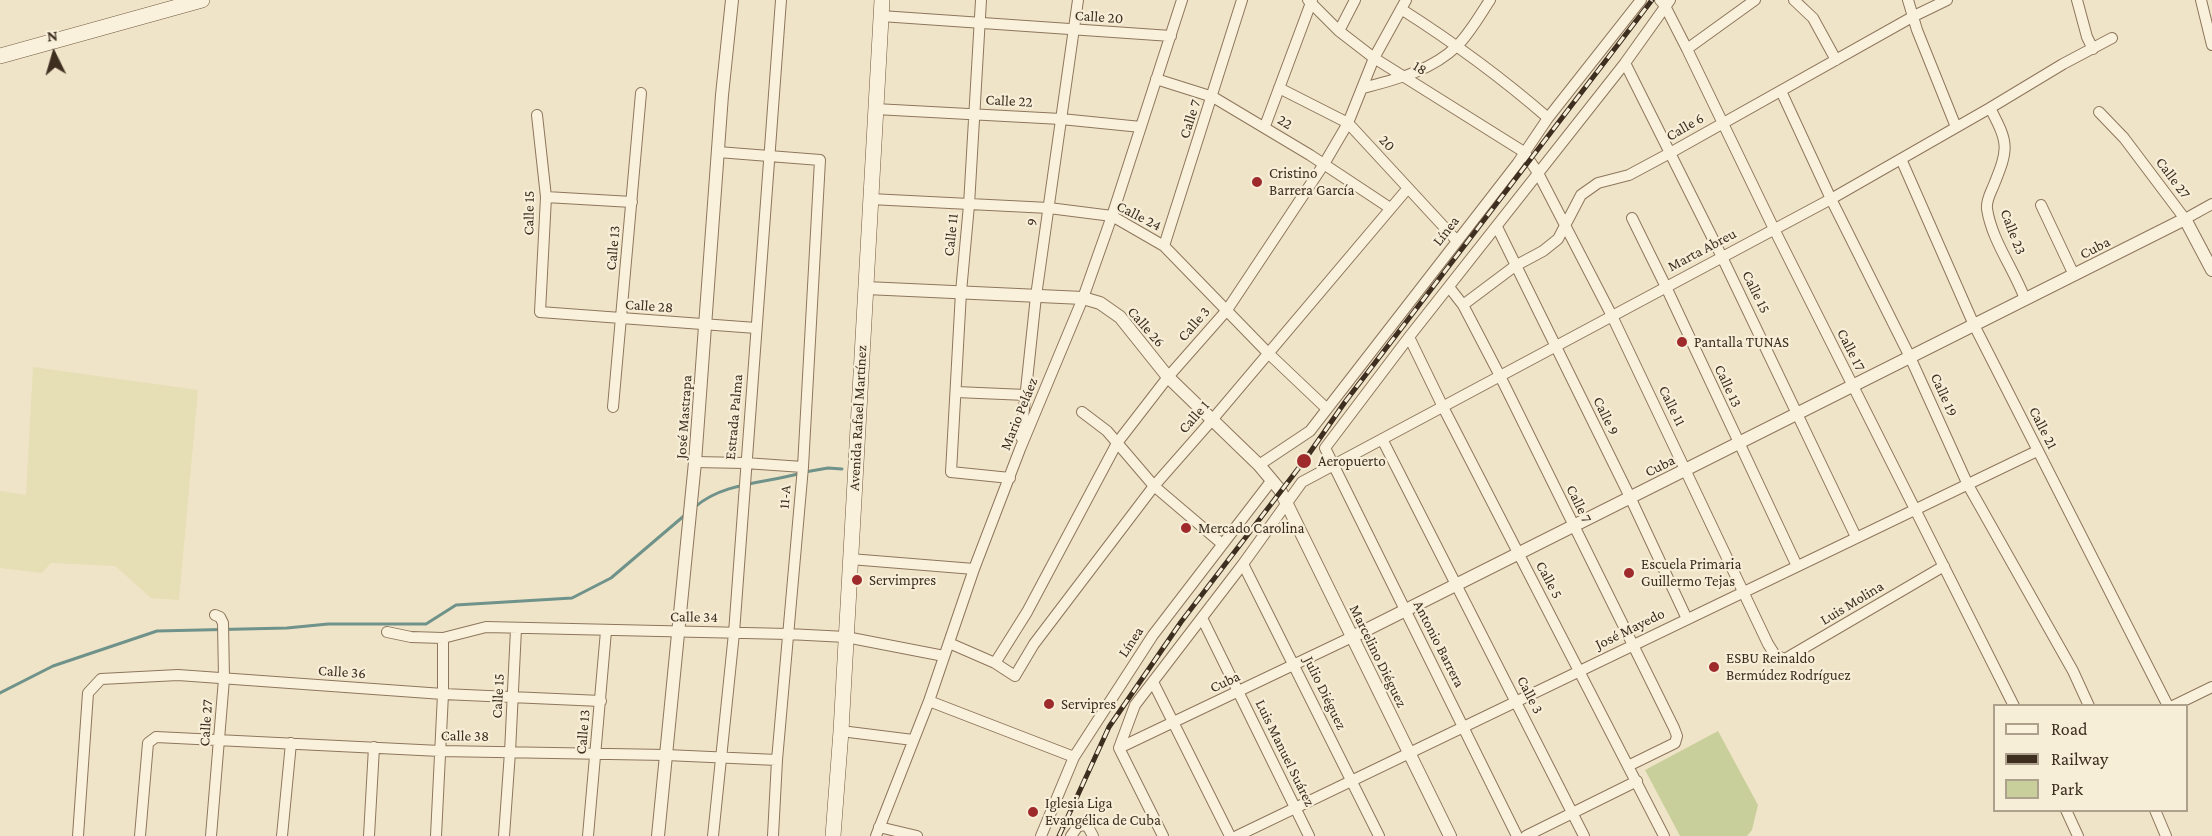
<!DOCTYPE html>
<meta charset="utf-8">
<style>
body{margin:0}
#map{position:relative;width:2212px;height:836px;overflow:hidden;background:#f0e4c8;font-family:"Crimson Pro",serif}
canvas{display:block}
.legend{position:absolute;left:1993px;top:704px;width:195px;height:108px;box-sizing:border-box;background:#f7eed8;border:2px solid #ada18e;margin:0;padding:8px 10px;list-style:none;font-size:18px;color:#3d2e20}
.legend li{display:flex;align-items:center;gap:12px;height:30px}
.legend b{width:30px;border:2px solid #ada18e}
.north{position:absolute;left:24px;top:24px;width:60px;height:60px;-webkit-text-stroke:4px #f7eed8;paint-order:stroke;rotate:355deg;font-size:16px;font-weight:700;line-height:24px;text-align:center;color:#3d2e20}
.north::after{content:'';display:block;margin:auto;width:21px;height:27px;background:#3d2e20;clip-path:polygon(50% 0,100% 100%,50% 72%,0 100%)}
</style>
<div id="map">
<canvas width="2212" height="836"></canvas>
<ul class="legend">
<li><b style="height:8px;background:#faf1dc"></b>Road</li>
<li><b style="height:8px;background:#3d2e20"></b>Railway</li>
<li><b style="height:16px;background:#c9cf9b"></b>Park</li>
</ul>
<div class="north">N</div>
</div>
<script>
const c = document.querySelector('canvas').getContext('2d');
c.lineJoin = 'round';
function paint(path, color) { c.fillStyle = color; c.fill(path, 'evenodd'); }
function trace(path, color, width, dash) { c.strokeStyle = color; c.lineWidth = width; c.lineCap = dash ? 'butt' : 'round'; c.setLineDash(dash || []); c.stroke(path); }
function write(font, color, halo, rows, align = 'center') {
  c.font = font + ' "Crimson Pro",serif'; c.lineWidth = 4.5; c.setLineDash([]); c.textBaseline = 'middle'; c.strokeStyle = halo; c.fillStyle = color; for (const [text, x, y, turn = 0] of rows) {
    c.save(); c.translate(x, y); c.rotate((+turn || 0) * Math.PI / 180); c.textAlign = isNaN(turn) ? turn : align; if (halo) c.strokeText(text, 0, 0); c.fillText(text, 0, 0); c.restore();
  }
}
paint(new Path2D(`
 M33,367L198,390L179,600L151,598L115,566L51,563L42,573L0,568V491L26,495Z`), '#e6deb5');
paint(new Path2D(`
 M1718,731L1758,805L1752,830L1747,836H1680L1645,770Z`), '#c9cf9b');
trace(new Path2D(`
 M805,472L828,468L842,469
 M695,507C722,483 764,483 798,474
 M0,693L53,666L157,631L287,628L328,624H426L456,605L572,598L611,578L685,515`), '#6f938a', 3);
const minor = new Path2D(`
 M981,0L969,205L961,292L951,472L1010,478
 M1308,0L1339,31L1374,58L1524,152L1538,173L1612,316L1768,644L1775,655L1785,659L1944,566
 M1660,0L1665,6L1687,49L1774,229L2014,706
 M1794,0L1813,18L1836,60
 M1908,0L1917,30L1956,127
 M2077,0L2087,37L2093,49
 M2201,0L2212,45
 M1401,9C1453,42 1501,77 1548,118
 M881,16L1171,36
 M1339,31L1355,0
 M1687,49L1755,0
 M1625,63L1722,257L1856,537
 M1156,79L1213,97L1310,155L1390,208
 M1279,88L1348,123L1457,241
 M1363,88C1397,79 1431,71 1457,46C1470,33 1480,15 1490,0
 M1781,91L1831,199L1910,357L1968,485L2073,671L2089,706
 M1990,108C2009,144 2009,148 1993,187C1990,194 1986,201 1987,209C1992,241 2014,269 2025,299
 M875,109L1061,119L1141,127
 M2099,112L2124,138L2185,219L2212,204
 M537,115L546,197L540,312L756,328
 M1265,126L1312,0
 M718,152L820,160L803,467L777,760L773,836
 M1901,159L1974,325L2168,706
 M546,197L632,202
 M870,199L1049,208L1112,216L1164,246L1267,352L1326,408
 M2041,205L2074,275
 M1632,218L1666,287L1797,566
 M1497,227L1630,497L1687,619
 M1164,246L1242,0
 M1449,287L1463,305L1500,376L1674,728L1677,736L1675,743L1628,766
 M1463,305L1515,266L1543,251L1558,239L1581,195L1598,183L1629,175L1670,153L1914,16L1947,0
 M1409,337L1443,407L1664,836
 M956,392L1026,395
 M613,407L641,93
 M1082,412L1107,431L1154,486L1221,543
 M1021,437L1036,296L1078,0
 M1382,439L1584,836
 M695,462L745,463L803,467
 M1259,465L1310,431L1517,164L1548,118L1641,0
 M850,559L974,569
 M1243,564L1379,836
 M1202,618L1309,836
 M387,632L411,637L443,638V694L436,836
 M443,638L486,627L788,634L846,637L944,656
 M949,643L995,663L1015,676L1034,644L1154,486L1212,420L1408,188
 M995,663L1027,612L1117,443L1168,377L1227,310L1324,164L1348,123L1374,58L1406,0
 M1153,682L1230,836
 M929,701L1074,757
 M2173,706L2212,687
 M841,731L913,740
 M1119,748L1135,705L1243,564L1302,482L1831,199L1990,108L2063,64L2112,38
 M1119,748L1352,637
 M1119,748L1163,836
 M2066,810L2078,836
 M2155,810L2166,836
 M879,827L917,836
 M78,836L88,693L101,679L178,675L443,694L601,701
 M140,836L148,743L156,737L440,751L666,755L777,760
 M211,836L224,679L223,623L220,617L215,615
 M282,836L291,743
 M369,836L374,747
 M504,836L510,752L516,629
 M588,836L606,631
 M713,836L734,633L781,0
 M876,836L929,701L974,569L1020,449L1083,298L1112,216L1182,0
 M1041,836L1074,757L1153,635L1272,480
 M1071,836L1078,826L1087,825L1093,836
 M1237,836L2037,451
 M1517,836L1325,448L1409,337L1625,63L1670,0
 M1526,836L1637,781`);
const tertiary = new Path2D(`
 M866,288L1083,298L1100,303L1120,317L1168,377L1259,465L1280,490L1450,836
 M1352,637L2185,219L2212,270
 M658,836L695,462L722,95L732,0`);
const secondary = new Path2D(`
 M0,56L202,0
 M833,836L841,731L882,0`);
trace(minor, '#8d765c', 12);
trace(tertiary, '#8d765c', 14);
trace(secondary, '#6f573f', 16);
trace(minor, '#faf1dc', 10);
trace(tertiary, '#faf1dc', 12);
trace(secondary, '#faf1dc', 15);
const rail = new Path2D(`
 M1059,836L1109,727L1181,622L1304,461L1345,402L1652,0`);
trace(rail, '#3d2e20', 5);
trace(rail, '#f7eed8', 3, [9]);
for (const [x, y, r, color] of [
 [1257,182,6,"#9e2a2b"],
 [1682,342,6,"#9e2a2b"],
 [1304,461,8,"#9e2a2b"],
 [1186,528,6,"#9e2a2b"],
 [1629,573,6,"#9e2a2b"],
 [857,580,6,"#9e2a2b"],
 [1714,667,6,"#9e2a2b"],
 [1049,704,6,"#9e2a2b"],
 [1033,812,6,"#9e2a2b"]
]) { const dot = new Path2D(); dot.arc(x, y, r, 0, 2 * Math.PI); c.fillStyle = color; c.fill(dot); trace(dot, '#f7eed8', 2); }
write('15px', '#3d2e20', '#f7eed8', [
 ["Calle 20",1099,17,4],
 ["18",1420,68,31],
 ["Calle 22",1009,101,3],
 ["Calle 7",1190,119,-72],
 ["22",1285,122,32],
 ["Calle 6",1685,127,-30],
 ["20",1387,143,47],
 ["Calle 27",2173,178,53],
 ["Calle 15",529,213,-89],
 ["Calle 24",1139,216,27],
 ["9",1032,222,-82],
 ["Línea",1446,231,-52],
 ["Calle 23",2013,232,69],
 ["Calle 11",951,235,-84],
 ["Calle 13",613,248,-85],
 ["Cuba",2095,248,-27],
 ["Marta Abreu",1702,250,-28],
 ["Calle 15",1756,292,64],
 ["Calle 28",649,306,4],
 ["Calle 3",1194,324,-49],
 ["Calle 26",1146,327,49],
 ["Calle 17",1851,350,63],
 ["Calle 13",1728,386,65],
 ["Calle 19",1944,395,66],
 ["Calle 11",1672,406,64],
 ["Mario Peláez",1019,414,-68],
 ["Calle 9",1606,416,64],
 ["José Mastrapa",684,417,-86],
 ["Estrada Palma",734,417,-85],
 ["Calle 1",1194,417,-49],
 ["Avenida Rafael Martínez",858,418,-87],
 ["Calle 21",2043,428,63],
 ["Cuba",1660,466,-26],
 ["11-A",785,497,-85],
 ["Calle 7",1579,504,64],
 ["Calle 5",1549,580,62],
 ["Luis Molina",1852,603,-31],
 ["Calle 34",694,617,1],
 ["José Mayedo",1630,629,-26],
 ["Línea",1131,642,-57],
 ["Antonio Barrera",1439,644,63],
 ["Marcelino Diéguez",1378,656,64],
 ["Calle 36",342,672,4],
 ["Cuba",1225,682,-25],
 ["Julio Diéguez",1325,693,64],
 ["Calle 3",1530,695,63],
 ["Calle 15",498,696,-87],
 ["Calle 27",206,723,-86],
 ["Calle 13",583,732,-85],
 ["Calle 38",465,736,1],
 ["Luis Manuel Suárez",1285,753,64]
]);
write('15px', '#3d2e20', '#f7eed8', [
 ["Cristino",1269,173],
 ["Barrera García",1269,190],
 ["Pantalla TUNAS",1694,342],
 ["Aeropuerto",1318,461],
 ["Mercado Carolina",1198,528],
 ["Escuela Primaria",1641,564],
 ["Guillermo Tejas",1641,581],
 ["Servimpres",869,580],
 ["ESBU Reinaldo",1726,658],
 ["Bermúdez Rodríguez",1726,675],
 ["Servipres",1061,704],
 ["Iglesia Liga",1045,803],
 ["Evangélica de Cuba",1045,820]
], 'left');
</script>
